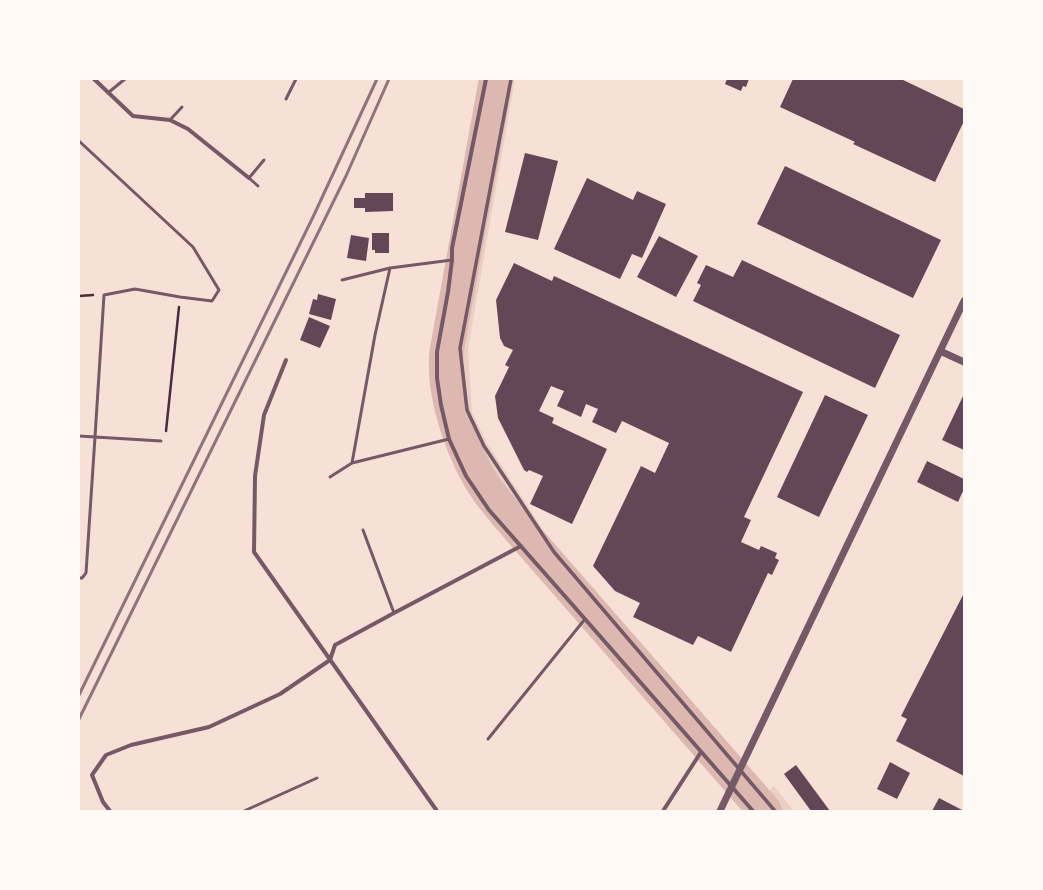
<!DOCTYPE html>
<style>
body{margin:0}
#map{position:relative;width:1043px;height:890px;overflow:hidden;background:#f7e1d7;font-family:"Golos Text",sans-serif}
canvas{display:block}
.frame{position:absolute;inset:0;border:80px solid #fffaf5;pointer-events:none}
</style>
<div id="map">
<canvas width="1043" height="890"></canvas>
<div class="frame"></div>
</div>
<script>
const c = document.querySelector('canvas').getContext('2d');
c.lineJoin = 'round';
function paint(path, color) { c.fillStyle = color; c.fill(path, 'evenodd'); }
function trace(path, color, width, dash) { c.strokeStyle = color; c.lineWidth = width; c.lineCap = dash ? 'butt' : 'round'; c.setLineDash(dash || []); c.stroke(path); }
paint(new Path2D(`
 M502,79H515L468,349L472,412L487,443L555,548L721,738L713,748L529,533L472,454L458,415L447,368Z
 M774,786L794,811H771L765,804L768,792Z`), '#ebcfc5');
trace(new Path2D(`
 M496,79L449,338C448,345 446,352 446,359C444,399 464,457 487,490C493,498 500,506 506,514L765,811`), '#dcb8b0', 34);
paint(new Path2D(`
 M727,79H749L746,87L743,86L741,91L725,84Z
 M793,79H901L964,109V121L935,182L853,144L855,142L780,107Z
 M525,153L558,161L538,240L505,232Z
 M785,166L941,240L913,298L757,224Z
 M587,178L633,200L637,191L666,204L642,258L632,254L620,279L554,249Z
 M365,193H393V211L365,212V208H354V198H365Z
 M372,233H389V253H375V250H372Z
 M351,235L369,238L366,261L347,258Z
 M659,236L698,256L676,297L637,277Z
 M742,260L900,335L875,388L693,301L701,285L697,283L706,265L733,277Z
 M514,263L552,281L554,276L803,392L744,517L751,520L741,542L759,550L761,546L777,553L775,558L779,560L772,575L768,573L731,652L698,636L693,645L633,617L640,603L615,591L593,566L641,466L655,473L669,443L622,421L616,433L592,422L598,409L586,404L581,417L557,406L564,391L551,386L539,411L554,418L552,423L607,449L572,524L530,504L543,476L529,470L527,472L524,470L498,418L495,396L509,367L505,365L513,350L504,346L500,338L496,300Z
 M318,294L336,299L331,320L309,314L313,299L317,300Z
 M309,317L330,326L320,348L300,340Z
 M964,394V450L942,440Z
 M825,395L868,415L819,517L777,497Z
 M927,461L964,479V489L958,502L917,482Z
 M964,593V776L896,741L907,719L901,716Z
 M890,762L910,773L897,799L877,789Z
 M796,765L830,811H811L784,774Z
 M939,798L964,811H932Z`), '#644757');
trace(new Path2D(`
 M79,296L93,295
 M166,431L179,307`), '#4a2c40', 2.5);
trace(new Path2D(`
 M109,92L125,79
 M286,99L296,79
 M170,120L182,107
 M79,141L193,247L219,290L212,301L180,297L135,289L104,295L95,437L79,436
 M258,186L249,178L264,160
 M342,280L390,268L452,260
 M352,463L375,335L390,268
 M330,477L352,463L449,439
 M363,530L394,613
 M79,578H82L86,573L95,437L161,441
 M488,739L585,619
 M244,811L317,778`), '#755966', 3);
trace(new Path2D(`
 M511,79L460,348L467,410L484,446L554,552L775,811`), '#755966', 3.5);
trace(new Path2D(`
 M94,79L133,116L170,120L188,129L249,178
 M486,79L452,248V260L448,292L437,352V378L441,405L449,439L466,476L489,510L585,619L753,811
 M286,360L264,415L255,476L254,552L437,811
 M110,811L103,802L92,775L106,755L131,745L209,727L280,694L330,660L335,645L394,613L521,546
 M663,811L701,752`), '#755966', 4);
trace(new Path2D(`
 M940,351L964,362
 M720,811L964,301`), '#755966', 7);
trace(new Path2D(`
 M79,695L313,217L377,79
 M79,719L346,176L389,79`), '#8f747c', 3);
</script>
